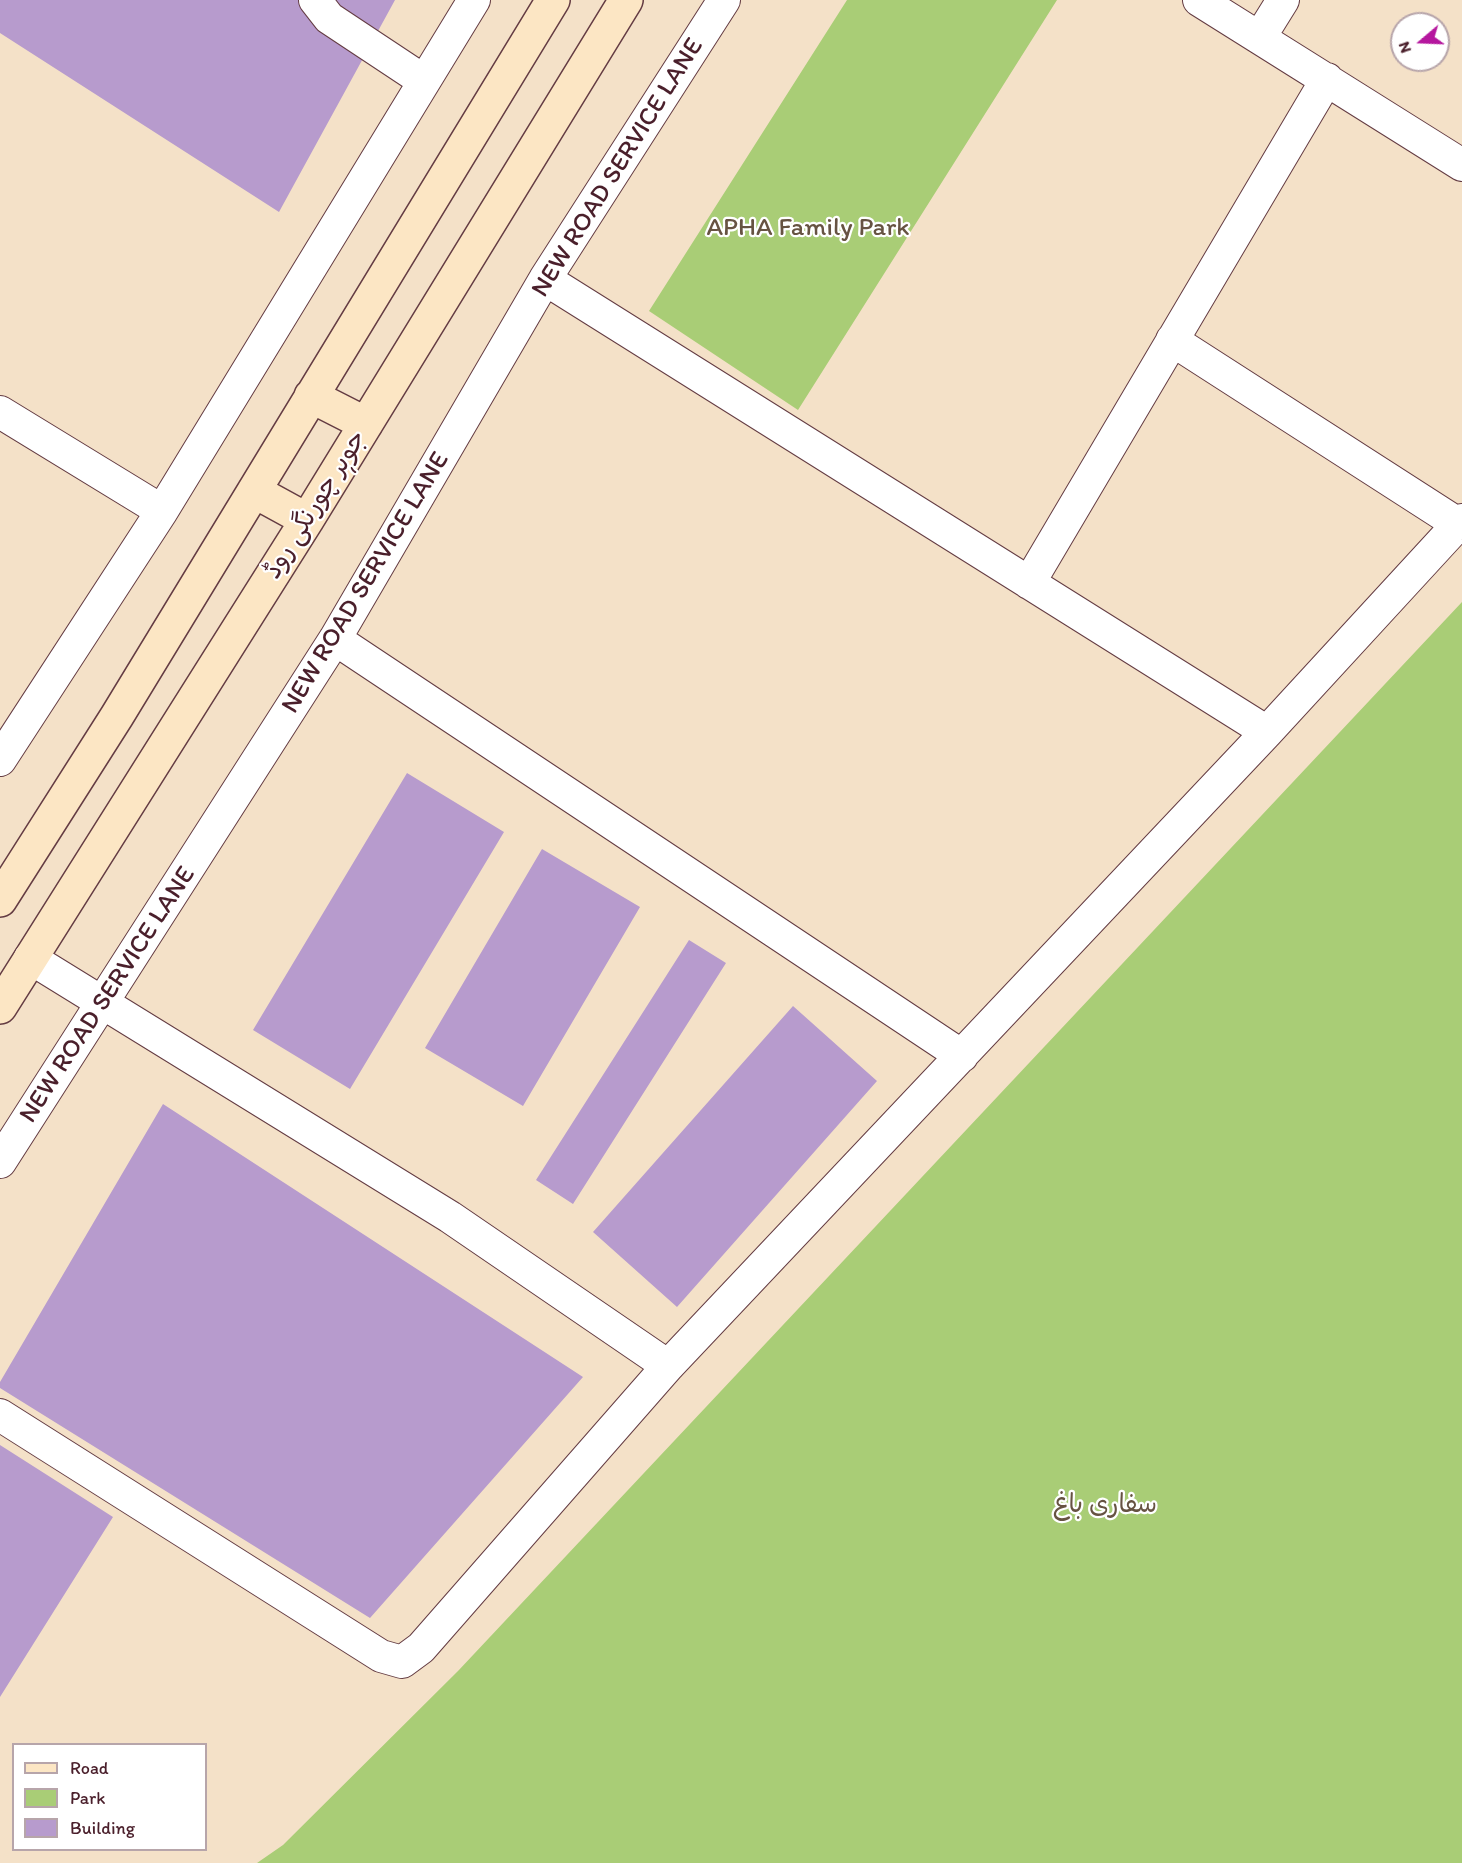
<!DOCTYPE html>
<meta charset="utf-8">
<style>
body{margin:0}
#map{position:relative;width:1462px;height:1863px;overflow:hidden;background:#f4e1c8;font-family:Itim,sans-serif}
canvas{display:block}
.legend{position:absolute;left:12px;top:1743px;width:195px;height:108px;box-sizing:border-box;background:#fff;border:2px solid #b7a5aa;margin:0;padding:8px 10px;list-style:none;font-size:18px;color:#4a1f2b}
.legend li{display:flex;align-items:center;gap:12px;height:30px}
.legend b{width:30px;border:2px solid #b7a5aa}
.north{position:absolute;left:1390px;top:12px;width:60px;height:60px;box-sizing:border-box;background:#fff;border:2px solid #b7a5aa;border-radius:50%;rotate:251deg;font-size:16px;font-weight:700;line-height:24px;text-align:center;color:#4a1f2b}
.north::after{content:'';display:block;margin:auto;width:21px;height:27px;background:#b5179e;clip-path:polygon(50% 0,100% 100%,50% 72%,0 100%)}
</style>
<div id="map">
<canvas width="1462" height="1863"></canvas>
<ul class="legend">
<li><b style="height:8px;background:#fce6c4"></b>Road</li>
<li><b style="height:16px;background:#a9cd76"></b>Park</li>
<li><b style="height:16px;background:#b79bcd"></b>Building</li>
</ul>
<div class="north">N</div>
</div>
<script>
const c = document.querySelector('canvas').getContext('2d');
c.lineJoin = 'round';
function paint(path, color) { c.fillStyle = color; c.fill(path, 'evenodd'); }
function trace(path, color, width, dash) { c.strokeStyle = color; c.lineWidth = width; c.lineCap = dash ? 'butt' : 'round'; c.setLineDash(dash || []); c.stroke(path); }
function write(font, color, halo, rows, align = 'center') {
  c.font = font + ' Itim,"Playpen Sans Arabic",sans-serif'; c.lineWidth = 4.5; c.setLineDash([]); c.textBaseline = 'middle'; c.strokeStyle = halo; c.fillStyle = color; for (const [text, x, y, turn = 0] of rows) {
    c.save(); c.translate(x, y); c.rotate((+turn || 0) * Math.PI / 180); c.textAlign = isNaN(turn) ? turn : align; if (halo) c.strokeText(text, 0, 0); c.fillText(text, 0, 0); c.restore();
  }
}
paint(new Path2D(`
 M847,0H1057L798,410L649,311Z
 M1462,602V1863H257L283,1845L458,1671Z`), '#a9cd76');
paint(new Path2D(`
 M0,0H395L279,212L0,33Z
 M407,773L504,832L350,1089L253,1030Z
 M542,849L640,907L523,1106L425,1048Z
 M689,940L726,963L573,1204L536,1180Z
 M793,1006L877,1081L677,1307L593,1232Z
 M163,1104L583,1377L370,1618L0,1388V1382Z
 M0,1445L113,1517L0,1697Z`), '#b79bcd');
const street = new Path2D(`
 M315,0L329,18L424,81
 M1199,0L1462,165
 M1260,37L1283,0
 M545,279L1267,732
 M1172,340L1458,524
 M0,412L162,511
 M1029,583L1327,79
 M335,639L962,1056
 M0,760L162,511L474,0
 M30,958L450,1217L668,1366
 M0,1162L335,639L545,279L724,0
 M0,1415L381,1656L402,1662L421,1648L668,1366L1267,732L1462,520`);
const secondary = new Path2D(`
 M311,396L366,424
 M254,491L307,520
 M0,900L117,716L553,0
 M0,1007L307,520L626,0`);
trace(street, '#643c43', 34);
trace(secondary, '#643c43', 36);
trace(street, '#fff', 32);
trace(secondary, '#fce6c4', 33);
write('26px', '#4a1f2b', '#fff', [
 ["NEW ROAD SERVICE LANE",618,168,-58],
 ["جوہر چورنگی روڈ",316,505,-58],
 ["NEW ROAD SERVICE LANE",366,583,-59],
 ["NEW ROAD SERVICE LANE",108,995,-57]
]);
write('26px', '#665342', '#fff', [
 ["APHA Family Park",808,228],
 ["سفاری باغ",1105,1505]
]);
</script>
